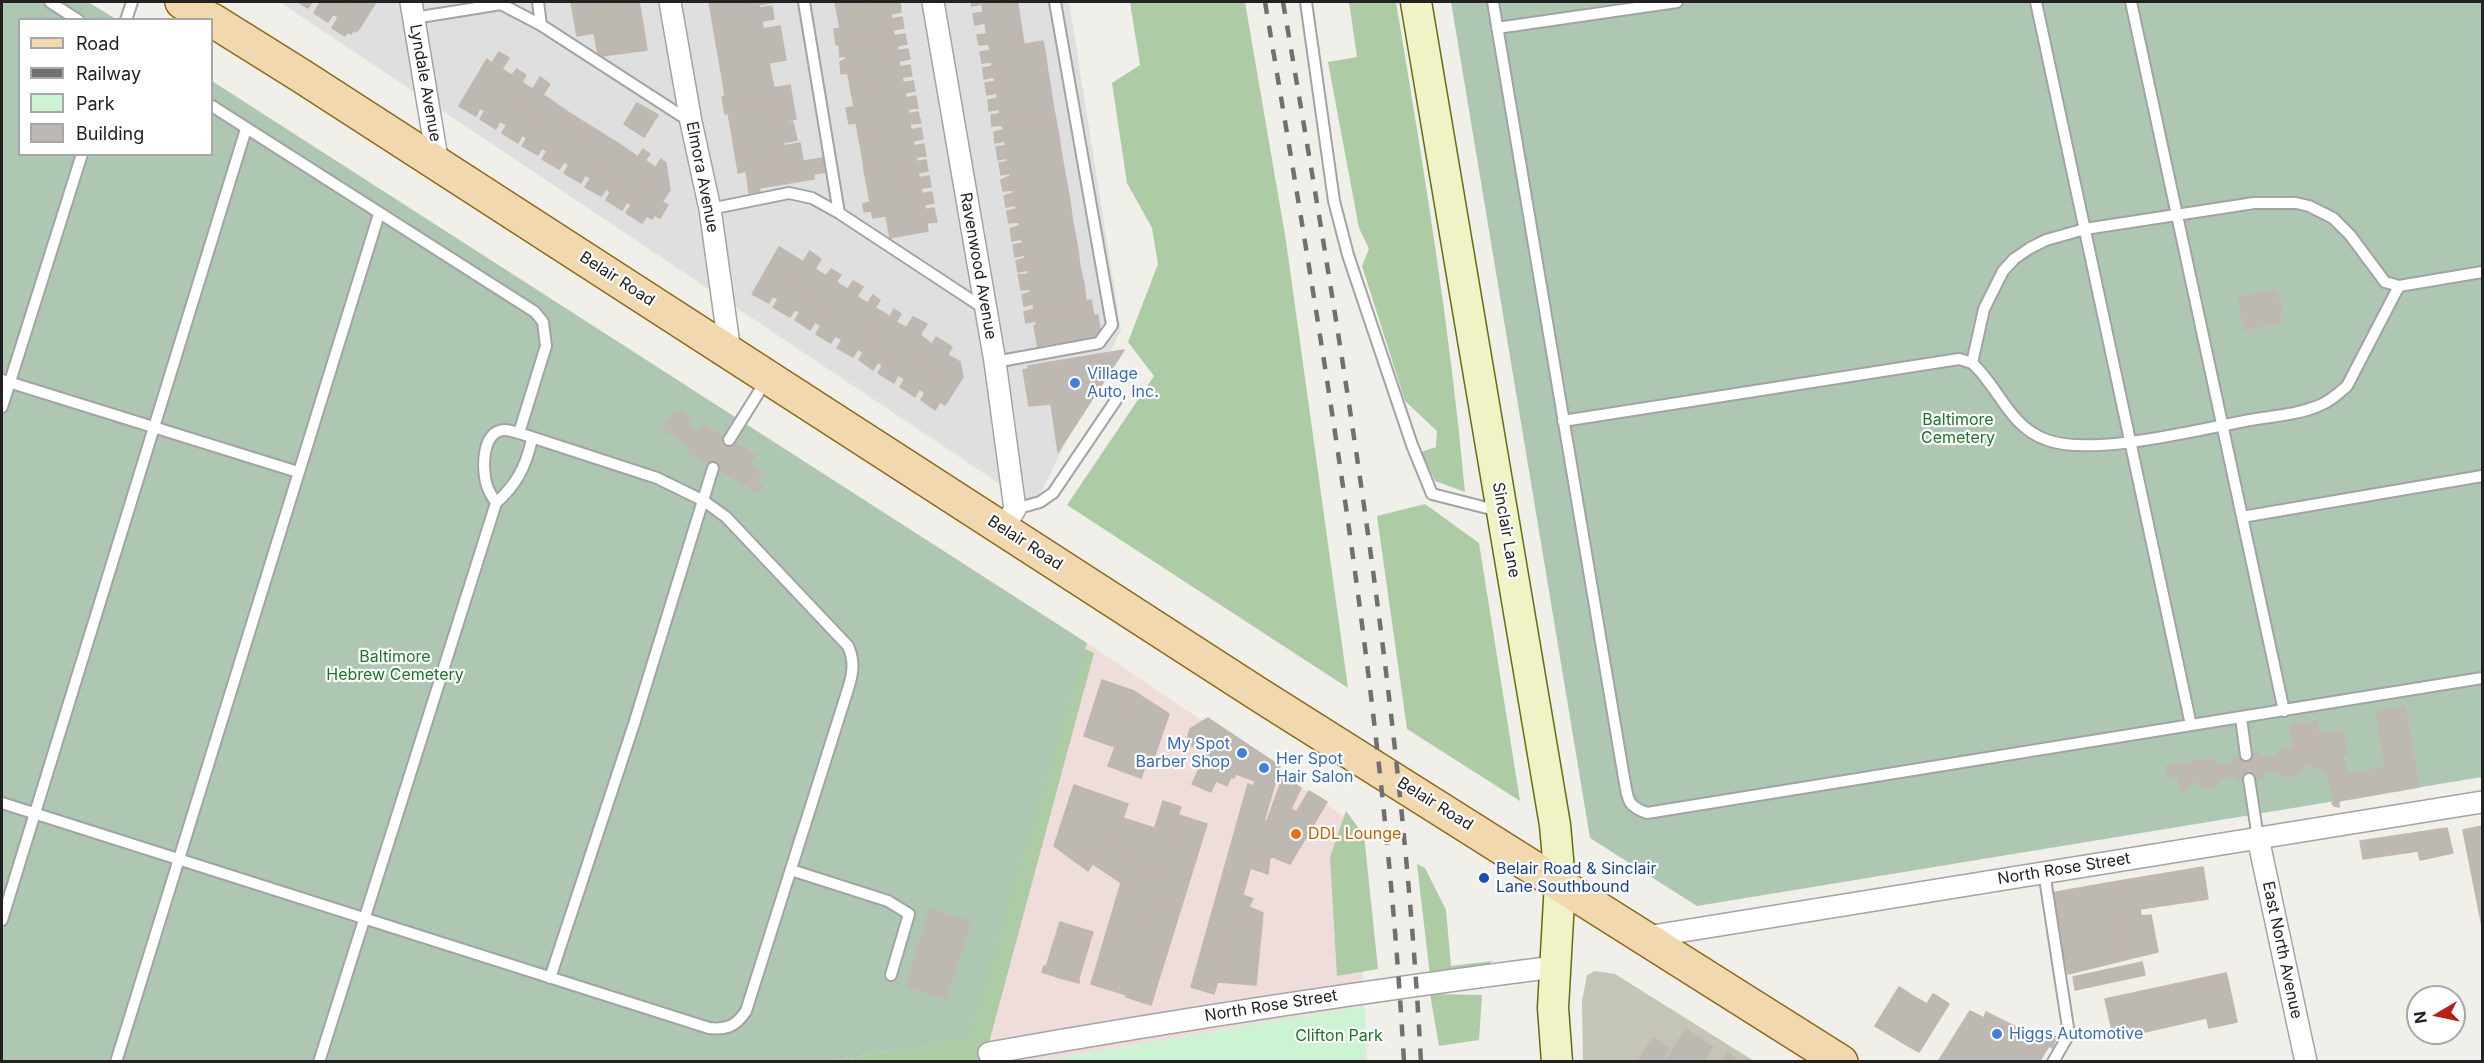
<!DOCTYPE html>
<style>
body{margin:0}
#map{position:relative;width:2484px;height:1063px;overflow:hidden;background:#f1efea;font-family:Inter,sans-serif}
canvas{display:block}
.frame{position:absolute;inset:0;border:3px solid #222;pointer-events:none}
.legend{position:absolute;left:18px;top:18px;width:195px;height:138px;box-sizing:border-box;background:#fff;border:2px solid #a7a7a7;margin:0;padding:8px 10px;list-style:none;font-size:18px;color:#222}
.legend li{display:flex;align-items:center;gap:12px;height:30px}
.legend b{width:30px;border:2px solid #a7a7a7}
.north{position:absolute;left:2406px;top:985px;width:60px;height:60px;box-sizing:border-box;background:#fff;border:2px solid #a7a7a7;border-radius:50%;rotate:261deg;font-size:16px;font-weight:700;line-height:24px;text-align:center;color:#222}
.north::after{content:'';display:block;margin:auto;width:21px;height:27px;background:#bb2018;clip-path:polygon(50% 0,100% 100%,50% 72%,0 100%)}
</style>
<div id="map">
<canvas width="2484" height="1063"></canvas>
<div class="frame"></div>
<ul class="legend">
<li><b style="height:8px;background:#f2d8ae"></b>Road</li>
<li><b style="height:8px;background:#707070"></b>Railway</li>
<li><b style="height:16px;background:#cdf4d2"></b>Park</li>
<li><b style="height:16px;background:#beb8b3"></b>Building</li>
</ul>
<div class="north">N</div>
</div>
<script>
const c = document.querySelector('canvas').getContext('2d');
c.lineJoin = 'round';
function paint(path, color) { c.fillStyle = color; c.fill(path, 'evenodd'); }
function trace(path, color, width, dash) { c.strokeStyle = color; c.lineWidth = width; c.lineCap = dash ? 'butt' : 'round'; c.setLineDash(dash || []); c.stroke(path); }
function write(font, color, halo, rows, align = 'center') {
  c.font = font + ' Inter,sans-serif'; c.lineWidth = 4.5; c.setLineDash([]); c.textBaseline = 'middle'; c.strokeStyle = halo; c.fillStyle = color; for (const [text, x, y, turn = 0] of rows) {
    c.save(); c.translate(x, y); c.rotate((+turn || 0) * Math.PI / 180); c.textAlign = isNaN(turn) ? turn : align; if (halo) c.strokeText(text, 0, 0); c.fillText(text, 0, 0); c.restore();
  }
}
paint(new Path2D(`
 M280,2H1069L1121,330L1034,507Z`), '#e0dfdf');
paint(new Path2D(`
 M1087,643L1354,823L1365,1006L1039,1061H978L969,1038Z`), '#efdddc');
paint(new Path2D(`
 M1595,971L1615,974L1754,1061L1583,1062L1582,1001L1587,975Z`), '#c4c5b6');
paint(new Path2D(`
 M1130,2H1245L1286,241L1348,688L1067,505L1154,376L1128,342L1158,264L1152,228L1127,183L1112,83L1140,65Z
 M1349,2H1396C1423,164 1450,327 1465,492L1435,481L1421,452L1436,447L1437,431L1405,401L1362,266L1369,249L1359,228L1328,62L1357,57Z
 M1425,504L1479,543L1520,801L1407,729L1377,516Z
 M1076,645L1094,653L984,1061L825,1062L961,1039Z
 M1346,811L1364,835L1378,969L1337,976L1330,857Z
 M1417,864L1425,868L1446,910L1451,966L1493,961L1473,974L1430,976Z
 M1430,994L1482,995L1479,1040L1439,1046Z`), '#adcba4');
paint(new Path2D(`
 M2,2H88L116,19L20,20V154H212V81L1087,643L969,1038L825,1062H2Z
 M1451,2H2482V777L1697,906L1590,838Z`), '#aec7b3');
paint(new Path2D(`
 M1365,1006L1367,1061H1039Z`), '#cdf4d2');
const building = new Path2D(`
 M298,2H312L308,8Z
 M320,2H348L332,28L338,17L333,14L328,22L314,13Z
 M348,2H376L359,29L356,32L354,30L351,34L347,32L345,36L332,28Z
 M571,2H639L640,7L574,19Z
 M709,2H776L711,13Z
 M835,2H889L890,3L837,12Z
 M900,2L901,12L891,14L892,19L840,28L837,12Z
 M971,2H1018V5L983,11L982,4L972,6Z
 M759,5V8L772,6L774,19L762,21L763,29L715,37L711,13Z
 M1018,5L1021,25L986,31L985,23L975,25L973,14Z
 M640,7L643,24L577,36L574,19Z
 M902,17L904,28L893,30L894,35L836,45L834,29Z
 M643,24L647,50L602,56L598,53L594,33Z
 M1021,25L1024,44L990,50L989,44L979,45L977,35L987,34L986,31Z
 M780,26L783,43L718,54L715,37Z
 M905,34L907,44L897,46L898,50L846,59L845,56L840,57L839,45Z
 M1043,41L1046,57L992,67V62L982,63L980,52Z
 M783,43L786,60L721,71L718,54Z
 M908,49L910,59L899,61L900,66L848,75L847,73L841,74L840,62L846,59Z
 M499,52L509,58L502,69L508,73L485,111L480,108L476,116L459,106L487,59L492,63Z
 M1046,57L1048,73L995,82L994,77L984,79L983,68Z
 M769,63L774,88L725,96L721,71Z
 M910,65L912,76L902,77L903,82L851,91L848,75Z
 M517,69L526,75L522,82L529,87L507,125L500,121L496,129L480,119L508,73L512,75Z
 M1048,73L1051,89L997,98V93L987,95L985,83Z
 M540,77L550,84L543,95L551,100L527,138L522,135L518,143L502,133L529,87L533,89Z
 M913,81L915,91L905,93L906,98L854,107L851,91Z
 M790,85L793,102L725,113L722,97Z
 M1051,89L1053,105L1000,114L999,109L989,111L988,100Z
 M916,96L918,108L908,109L909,114L849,124L846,108Z
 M551,100L571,114L547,151L542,148L538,155L522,146Z
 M793,102L796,119L779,123L731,129L728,113L725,114Z
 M637,103L658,115L644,137L624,124Z
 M1053,105L1056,120L1003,129L1002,125L992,126L991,115Z
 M918,112L921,123L910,124L911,130L859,139L856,123Z
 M571,114L592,127L569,165L564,162L559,169L542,159Z
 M1056,120L1059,136L1005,146V141L995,143L994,132Z
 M793,122L797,140L783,143L784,146L735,154L731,129Z
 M592,127L614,141L590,178L585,175L581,183L564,173Z
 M921,128L923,139L913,141L914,146L862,155L859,139Z
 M1059,136L1061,152L1008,162L1007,158L998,160L996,147Z
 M615,141L634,154L610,192L606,189L601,196L585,187Z
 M800,143L803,160L738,171L735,154Z
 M924,144L926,156L916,157L917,162L864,170L862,155Z
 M643,149L650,154L645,160L655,167L631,205L627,202L622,210L606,200L634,154L638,157Z
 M1061,152L1064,168L1001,180L1010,176V173L1001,175L999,163Z
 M823,158L826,172L814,174V179L759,188L760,192L749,193L746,171L738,173V171Z
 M661,159L666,163L670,190L662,202L668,205L660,218L655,215L652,219L647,216L642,223L626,213Z
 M926,160L928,171L918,173L919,177L867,186L864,170Z
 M1064,168L1067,185L1004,196L1013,193V190L1003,191L1001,180Z
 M929,176L931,187L921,188L922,193L870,202L867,186Z
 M1067,185L1070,201L1007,213V211L1016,209V205L1006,207L1004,196Z
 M932,192L934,203L924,205L925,209L873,218L871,211L864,212L863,204L870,202Z
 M1070,201L1072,218L1010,229L1019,226V222L1009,223L1007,213Z
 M934,208L937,222L927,223L928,231L890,238L886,216Z
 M1072,218L1075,234L1013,245L1022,243V239L1012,241L1010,229Z
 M1075,234L1078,250L1016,261L1025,258V255L1015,257L1013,245Z
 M779,247L802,261L778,299L773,296L769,303L752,294Z
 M1078,250L1080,267L1019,278L1018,275L1028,274V270L1018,272L1016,261Z
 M810,251L821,259L815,269L823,274L800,312L795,309L790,317L773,307Z
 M1080,267L1084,284L1022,295L1031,292L1030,289L1021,290L1019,278Z
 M831,269L841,275L836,282L844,287L821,326L815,322L810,330L795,320L823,274L826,276Z
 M853,281L863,287L857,296L864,301L841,339L835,336L831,343L816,334L844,287L848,289Z
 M1084,284L1086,300L1024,312L1034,309L1033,304L1024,306L1022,295Z
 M2275,290L2276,299L2282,302V308L2279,312L2281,323L2244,329L2239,297Z
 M873,295L880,300L875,308L886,314L863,352L858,349L853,357L837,348L864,301L868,303Z
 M1091,300L1094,315L1034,326L1036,325V321L1026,323L1024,312Z
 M894,309L901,314L896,322L907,328L883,366L878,362L873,370L859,360L886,314L890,317Z
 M1098,315L1101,336L1043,345L1044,347L1038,348L1034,326Z
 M913,317L927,324L920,335L928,341L904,379L898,375L894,383L878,373Z
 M936,337L952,347L925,393L919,389L915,397L900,387L928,341L932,344Z
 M1124,350L1058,452L1045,363Z
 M948,355L960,362L963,377L945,405L940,402L935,410L921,400Z
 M1045,363L1050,404L1029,406L1023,370L1028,369V366Z
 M677,409L691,418L687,425L699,433L704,425L756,456L750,465L761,471L756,481L763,485L758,492L688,452L691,448L664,429Z
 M1102,680L1131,690L1115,747L1084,736Z
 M1132,690L1169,714L1153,761L1115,747Z
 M2405,707L2419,787L2339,801V807L2334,806L2332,803L2335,800L2327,774L2318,768L2316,745L2320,744L2318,733L2343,730L2347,754L2343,755L2346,774L2385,768L2376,712Z
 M1208,718L1280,766L1214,994L1191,987L1248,784L1254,786L1255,781L1236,774L1241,761L1210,745L1208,751L1186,744L1190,729Z
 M2317,721L2320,744L2293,748L2290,724Z
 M1210,745L1241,761L1234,778L1231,777L1227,786L1216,781L1211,792L1192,784Z
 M2316,745L2318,768L2304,765L2302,754L2293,748Z
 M1115,747L1148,759L1141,778L1108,766Z
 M2275 762a14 14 0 1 1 28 0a14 14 0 1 1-28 0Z
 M2259,753L2263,778L2237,781L2233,757Z
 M2274,757L2276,769L2262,772L2260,758Z
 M2194 773a14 14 0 1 1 28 0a14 14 0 1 1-28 0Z
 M2201,760L2194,770L2196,781L2183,791L2178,776L2168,777L2166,766Z
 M2234,764L2236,776L2222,778L2221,765Z
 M1283,776L1301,788L1291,809L1296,812L1270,856L1268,874L1251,868L1264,820L1267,821Z
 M1074,785L1128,804L1123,818L1176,835L1162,878L1107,842L1088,871L1054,846Z
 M1309,791L1327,802L1290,864L1270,856Z
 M1163,801L1181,807L1172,834L1155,827Z
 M1179,815L1207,824L1151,1005L1126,997L1176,835L1172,834Z
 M2482,826V926L2463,830Z
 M2447,828L2453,853L2420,860L2418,851L2363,859L2360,841Z
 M1107,842L1142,865L1127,887L1093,864Z
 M1142,865L1162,878L1127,995L1091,984L1121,883L1127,887Z
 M2203,867L2208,899L2140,909L2141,916L2151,915L2158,952L2128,959L2113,882Z
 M2113,882L2129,959L2068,974L2051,893Z
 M1243,895L1253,899L1249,907L1263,913L1256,985L1218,982Z
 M930,909L970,922L946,999L906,986Z
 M1060,922L1076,927L1060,978L1042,972L1044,966L1046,967Z
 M1076,927L1093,932L1079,978V983L1060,978Z
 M2142,962L2145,975L2075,990L2073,977Z
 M2226,973L2227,976L2198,982L2206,1018L2114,1039L2105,999Z
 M2227,976L2237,1022L2209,1028L2198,982Z
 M1899,987L1913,996L1890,1035L1875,1026Z
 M1933,994L1935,995L1905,1044L1890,1035L1913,996L1927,1004Z
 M1935,995L1949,1004L1919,1052L1905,1044Z
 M1970,1011L1984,1018L1986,1012L2022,1030L2057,1037L2052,1048L2049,1046L2039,1062H1938Z
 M1686,1029L1701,1039L1686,1062H1665Z
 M1653,1038L1669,1049L1661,1062H1632L1639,1060Z
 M1701,1039L1713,1047L1703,1062H1686Z
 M1728,1053L1739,1062H1722Z`);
paint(building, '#beb8b3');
trace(building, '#c1b7ae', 1.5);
const service = new Path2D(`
 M50,2L78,20
 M538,2L541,25
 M804,2L839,213
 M1306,2L1334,201L1348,255L1412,445L1432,494L1499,511
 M1493,2L1624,778C1628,798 1626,806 1647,813L2482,678
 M2036,2L2191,725
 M2131,2L2284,711
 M414,18L501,4L541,25L691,122
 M126,20L132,2
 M1497,28L1677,2
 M212,106L535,312L543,322L546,346L519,433
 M710,209L789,193L812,198L839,213L985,309
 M2399,286L2347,386C2338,394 2329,402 2318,406C2296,415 2273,416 2250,420C2200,429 2093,457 2047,440C2009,427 1999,387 1972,363L1984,309L2003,271L2014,259L2030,248L2046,240L2085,229L2254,203H2296L2309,206L2333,218L2350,235L2385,282L2399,286L2482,272
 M995,362L1099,343L1112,325L1055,2
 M2,380L298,472
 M2,407L82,154
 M1563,421L1959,359L1972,363
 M729,440L767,379
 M1015,509L1040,502L1053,493L1116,400
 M2242,517L2482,476
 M2241,718L2246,755
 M2249,779L2258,838
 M2,803L709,1028C727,1030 736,1026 746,1011L848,689C853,673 855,662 848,646L726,517L704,501L657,478L519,433C514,432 509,430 505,430C481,430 482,471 487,486C489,492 493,498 496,503
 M791,870L888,901L909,914L891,975
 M2044,872L2069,1034L2053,1062
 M2,920L246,129
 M550,978L634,724L713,468
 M116,1062L379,214
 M319,1062L496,503C517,484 526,466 532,439`);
const minor = new Path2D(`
 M411,2L438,164
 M670,2L691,122L710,209L730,352
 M933,2L995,362L1015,509L1003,529
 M2258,838L2306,1062
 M1646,937L2482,802
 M989,1053C1177,1020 1365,991 1554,967`);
const secondary = new Path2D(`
 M1416,2L1555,825L1560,882L1553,1008L1557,1062`);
const primary = new Path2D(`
 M182,2L211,20
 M212,20L300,75L1258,694L1841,1062`);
trace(service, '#a3a3a3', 14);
trace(minor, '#a3a3a3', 24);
trace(secondary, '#616f13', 33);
trace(primary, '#8d6a12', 36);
trace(service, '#fff', 10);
trace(minor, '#fff', 21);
trace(secondary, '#eff3c6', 30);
trace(primary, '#f2d8ae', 33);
trace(new Path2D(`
 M1265,2C1324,353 1384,704 1404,1062
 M1283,2C1343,353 1402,705 1421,1062`), '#707070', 4.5, [12, 12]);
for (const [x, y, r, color] of [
 [1075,383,6,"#3f7fe0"],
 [1242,753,6,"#3f7fe0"],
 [1264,768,6,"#3f7fe0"],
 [1296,834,6,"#e8710a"],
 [1484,878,6,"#1a4fb4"],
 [1997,1034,6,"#3f7fe0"]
]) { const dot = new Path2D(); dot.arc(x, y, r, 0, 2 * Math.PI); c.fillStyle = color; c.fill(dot); trace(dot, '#fff', 2); }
write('16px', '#222', '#fff', [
 ["Lyndale Avenue",425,83,80],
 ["Elmora Avenue",702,177,79],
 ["Ravenwood Avenue",978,266,80],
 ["Belair Road",617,279,33],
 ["Sinclair Lane",1506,530,80],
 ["Belair Road",1025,543,33],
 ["Belair Road",1435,804,32],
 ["North Rose Street",2064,869,-9],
 ["East North Avenue",2282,950,78],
 ["North Rose Street",1271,1006,-9]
]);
write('16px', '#366cbe', '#fff', [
 ["Village",1087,374],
 ["Auto, Inc.",1087,392],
 ["My Spot",1230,744,"right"],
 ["Barber Shop",1230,762,"right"],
 ["Her Spot",1276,759],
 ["Hair Salon",1276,777],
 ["Higgs Automotive",2009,1034]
], 'left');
write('16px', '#1a7626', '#fff', [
 ["Baltimore",1958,420],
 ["Cemetery",1958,438],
 ["Baltimore",395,657],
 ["Hebrew Cemetery",395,675],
 ["Clifton Park",1339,1036]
]);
write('16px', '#c56008', '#fff', [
 ["DDL Lounge",1308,834]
], 'left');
write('16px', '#164399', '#fff', [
 ["Belair Road & Sinclair",1496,869],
 ["Lane Southbound",1496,887]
], 'left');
</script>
